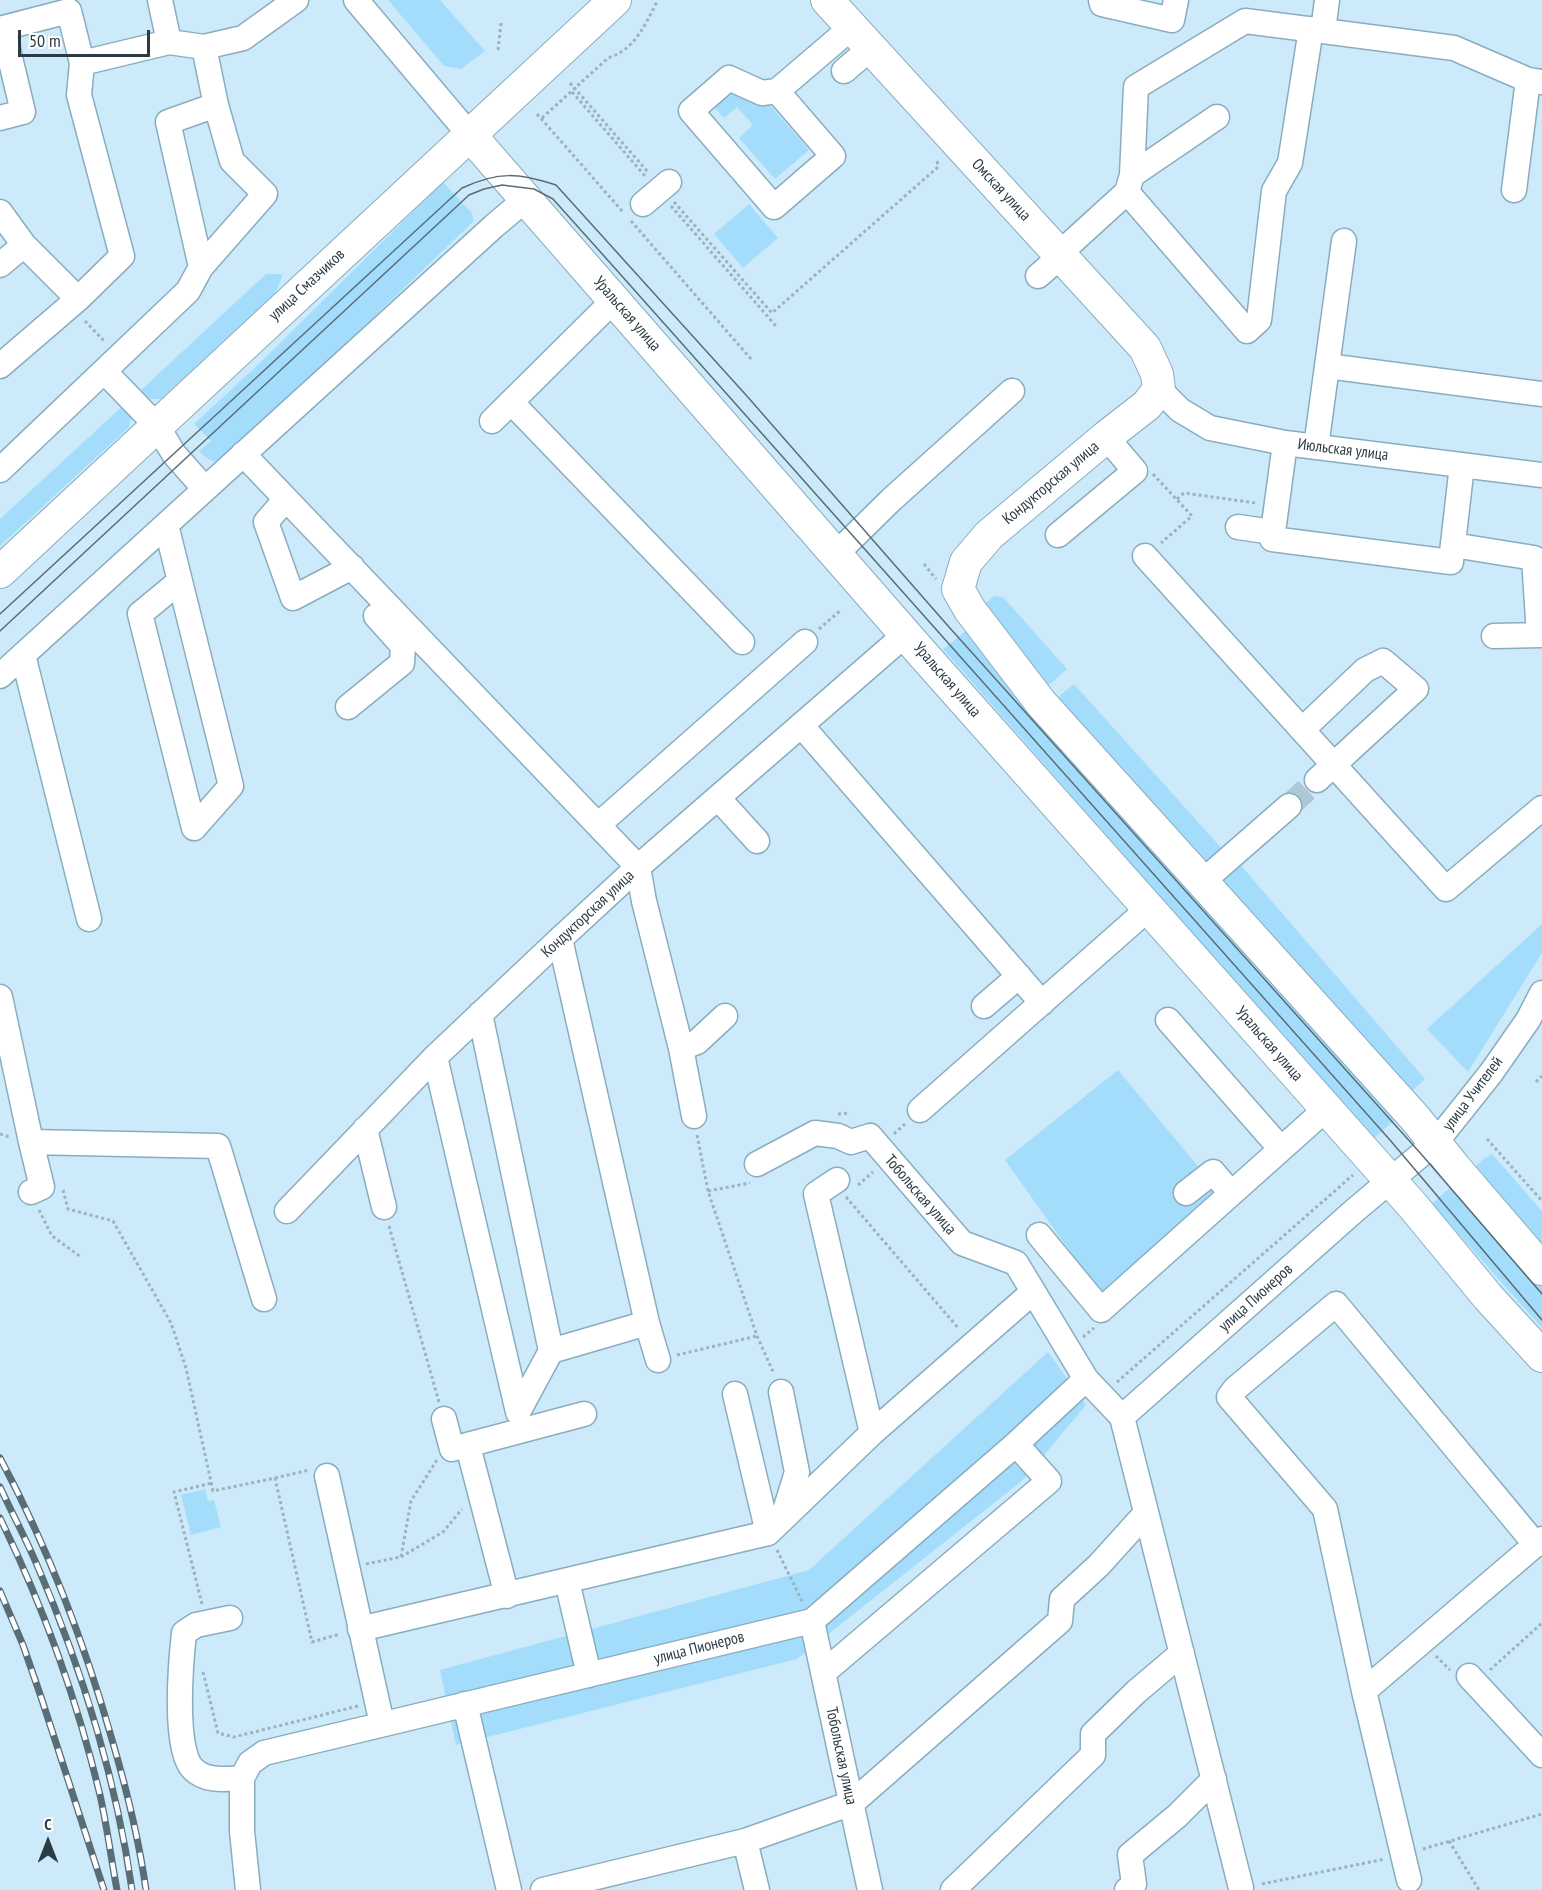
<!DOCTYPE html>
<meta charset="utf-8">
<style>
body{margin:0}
#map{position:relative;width:1542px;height:1890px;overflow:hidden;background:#cceafa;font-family:"PT Sans Narrow",sans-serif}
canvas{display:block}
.north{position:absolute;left:18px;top:1812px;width:60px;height:60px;-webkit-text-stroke:4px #fff;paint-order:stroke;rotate:0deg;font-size:16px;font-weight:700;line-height:24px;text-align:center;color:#2c3b43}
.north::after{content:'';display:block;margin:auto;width:21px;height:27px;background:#2c3b43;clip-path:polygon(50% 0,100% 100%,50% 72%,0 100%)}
.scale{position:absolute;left:18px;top:30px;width:132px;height:27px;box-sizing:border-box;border:3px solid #2c3b43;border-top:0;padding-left:8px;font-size:18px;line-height:21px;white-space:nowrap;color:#2c3b43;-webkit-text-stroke:4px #fff;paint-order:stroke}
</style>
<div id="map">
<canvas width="1542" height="1890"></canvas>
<div class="north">С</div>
<div class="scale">50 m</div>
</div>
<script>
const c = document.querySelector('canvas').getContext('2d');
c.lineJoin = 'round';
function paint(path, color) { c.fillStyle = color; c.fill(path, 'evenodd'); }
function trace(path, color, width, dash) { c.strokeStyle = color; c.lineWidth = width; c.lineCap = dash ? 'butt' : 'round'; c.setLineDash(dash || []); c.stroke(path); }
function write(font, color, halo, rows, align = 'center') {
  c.font = font + ' "PT Sans Narrow",sans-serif'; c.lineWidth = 5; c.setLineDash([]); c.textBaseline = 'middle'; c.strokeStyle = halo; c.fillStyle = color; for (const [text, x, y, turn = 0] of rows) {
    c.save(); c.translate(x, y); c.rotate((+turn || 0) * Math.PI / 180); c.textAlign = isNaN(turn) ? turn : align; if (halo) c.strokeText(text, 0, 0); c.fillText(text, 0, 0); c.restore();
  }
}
paint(new Path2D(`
 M388,0H440L485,51L461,69L444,66Z
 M737,88L768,103L809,150L775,179L739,138L753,125L737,107L724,118L715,108Z
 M443,182L472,213L474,221L223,461C211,463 207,459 199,451L211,441L194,424L262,361Z
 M749,204L778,238L743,268L714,234Z
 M266,274H283L276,292L161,399H150L140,391Z
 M126,403L132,413L129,427L0,546V519Z
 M994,596L1003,597L1067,669L1043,690L978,610Z
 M967,630L1396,1119L1373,1139L943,649Z
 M1074,684L1225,852L1213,862L1196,861L1057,698Z
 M1238,862L1425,1079L1413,1090L1408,1092L1222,887L1223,876Z
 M1542,924V953L1468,1072L1427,1029Z
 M1118,1070L1221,1194L1103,1298L1005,1160Z
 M1492,1154L1542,1211V1255L1474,1168L1482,1160Z
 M1454,1184L1542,1282V1328L1432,1204Z
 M1048,1352L1086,1405L1023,1480L797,1659L456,1745L440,1670L809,1570Z
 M205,1489L208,1501L214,1500L221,1527L191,1535L181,1495Z`), '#a4ddfc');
trace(new Path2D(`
 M1289,806L1317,780`), '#acc7d5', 24, [24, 12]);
const minor = new Path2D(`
 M160,0L169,42
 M356,0L469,134
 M1101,0L1102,4L1172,20L1176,0
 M1327,0L1323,31L1454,48L1528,80L1542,82
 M204,47L243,38L296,0
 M844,71L871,48
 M777,91L762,93L729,78L691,111L774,207L833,156L777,91L852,27
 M0,118L23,112L3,28L69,11L82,63
 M1132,175L1136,87L1245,21L1323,31
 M1514,190L1528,80
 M1127,192L1247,331L1259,320L1274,191L1290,163L1311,29
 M643,204L669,182
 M0,212L24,245L78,299
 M0,265L24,245
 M201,267L265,194L232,161L216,105
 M1038,276L1061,256L1071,243L1127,192L1132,175L1217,117
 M0,366L78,299L122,256L79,95L82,63L169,42L204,47L216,105L168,122L201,267L188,291L0,470
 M1327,366L1542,394
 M105,372L157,426L174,454L205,489
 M1159,389L1180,410L1210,428L1285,443L1542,475
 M511,402L742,642
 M492,421L614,300
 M1316,447L1344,241
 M243,454L638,867L644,901L681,1048L694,1116
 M286,499L266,522L293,598L352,567
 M166,525L231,786L194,828L140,614L180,581
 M1238,527L1273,532L1285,443
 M1273,532L1272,539L1451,562
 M1058,535L1135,471L1106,437
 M1453,545L1534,558L1539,635
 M836,554L891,500L1012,391
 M1145,556L1446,889L1542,808
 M1451,561L1462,465
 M1494,636L1542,635
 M23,655L89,919
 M0,676L494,226L526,199
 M348,707L402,663L403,646L376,616
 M801,725L1042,1003
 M1302,730L1365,670L1383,661L1416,689L1317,780
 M718,798L757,841
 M598,825L805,642
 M1202,882L1289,806
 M560,939L647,1323L658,1360
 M0,997L31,1142L218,1146L264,1299
 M984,1006L1019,976
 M480,1014L551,1351L647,1323
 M1168,1020L1281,1149
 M681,1048L697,1042L725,1016
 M435,1057L518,1412
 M920,1110L1149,908
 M365,1129L384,1207
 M757,1164L815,1133L838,1136L851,1142L870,1136L962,1243L1016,1263L1086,1379L1122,1417L1241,1888
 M837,1180L816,1194L872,1433
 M31,1192L42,1187L31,1142
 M1186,1193L1213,1172L1231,1193
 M287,1211L435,1057L560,939L638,867L906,634
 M1039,1235L1101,1310L1326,1109
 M781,1392L797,1472L783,1517
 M518,1412L551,1351
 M1122,1417L1354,1211L1436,1142L1491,1073L1528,1020L1542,993
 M444,1419L452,1449L584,1414
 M468,1446L507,1596
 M327,1476L382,1724
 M768,1533L872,1433L1033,1292
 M567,1581L589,1675
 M230,1618L196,1625L184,1633C181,1660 173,1750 193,1769C206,1782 225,1779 242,1778
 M812,1621L870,1890
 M360,1629L768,1533L735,1394
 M823,1673L1049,1481L1016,1444
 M1469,1676L1542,1755
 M1364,1691L1542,1539
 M465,1704L509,1890
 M745,1841L757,1890
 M1409,1880L1364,1691L1325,1509L1229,1397L1235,1389L1336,1304L1536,1545
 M248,1890L242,1831V1778L250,1763L264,1753L812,1621L1016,1444L1086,1379
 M543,1890L745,1841L852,1803L1060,1621L1062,1599L1099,1565L1146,1513
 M953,1890L1093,1755V1734L1136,1692L1182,1653
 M1127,1890L1134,1884L1130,1855L1177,1816L1214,1779`);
const major = new Path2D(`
 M827,0L1145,348L1157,374L1159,389L1147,405L1106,437L989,535L966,562L958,589L970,610L1041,703L1415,1118L1456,1169L1542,1269
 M469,134L920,651L1413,1206L1488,1297L1542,1356
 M0,572L615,0`);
trace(minor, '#89adc0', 27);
trace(major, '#89adc0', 34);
trace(new Path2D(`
 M498,50L501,23
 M570,83L648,172
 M572,92L645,176
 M537,114L623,212
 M542,118L608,58C636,49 645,24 658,0
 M674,202L772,313L938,167L937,159
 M671,206L776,326
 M631,221L751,359
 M85,321L105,342
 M1153,474L1192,516L1161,543
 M1177,499L1184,493L1256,503
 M924,564L936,579
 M819,629L841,610
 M1536,1082L1542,1076
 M838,1114L850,1113
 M0,1134L10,1137
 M894,1134L905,1124
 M697,1135L708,1191L757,1336L774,1374
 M1487,1139L1542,1201
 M858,1185L873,1172
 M63,1190L68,1209L113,1221L171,1323L186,1368L213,1491L275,1478L312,1642L340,1634
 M708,1191L750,1183
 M846,1197L959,1329
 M39,1210L52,1236L81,1257
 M389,1226L439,1402
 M1083,1337L1094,1328
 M677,1355L757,1336
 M1117,1382L1353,1175
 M275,1478L309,1470
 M777,1550L803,1603
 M401,1557L443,1532L462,1509
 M366,1564L401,1557L411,1501L437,1460
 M202,1604L174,1492L212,1483
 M1436,1656L1450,1670
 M1490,1670L1542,1623
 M203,1672L218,1733L234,1737L358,1706
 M1449,1841L1479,1890
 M1423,1849L1542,1814
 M1262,1884L1385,1859`), '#9ab3c0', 3, [3, 3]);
trace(minor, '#fff', 24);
trace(major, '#fff', 32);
trace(new Path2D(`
 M0,614L462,188C499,171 518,173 556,185L746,395L949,627L1422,1155L1542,1294
 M0,631L469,195L484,189L502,185L534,189L553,199L613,266L1390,1140L1542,1320`), '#596d77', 1.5);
const rail = new Path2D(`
 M0,1458C48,1548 85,1644 113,1743C127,1791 139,1840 146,1890
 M0,1487C12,1513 26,1539 37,1565C82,1669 116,1778 132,1890
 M0,1518C43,1606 77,1699 100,1795C107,1826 111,1858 117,1890
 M0,1591L23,1645L41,1697L104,1890`);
trace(rail, '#596d77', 7);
trace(rail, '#fff', 4.5, [14]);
write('16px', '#2c3b43', '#fff', [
 ["Омская улица",1001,190,47],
 ["улица Смазчиков",307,285,-43],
 ["Уральская улица",627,314,49],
 ["Июльская улица",1343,450,7],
 ["Кондукторская улица",1051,483,-40],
 ["Уральская улица",947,680,49],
 ["Кондукторская улица",588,914,-43],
 ["Уральская улица",1269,1044,49],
 ["улица Учителей",1473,1094,-53],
 ["Тобольская улица",920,1195,49],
 ["улица Пионеров",1256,1298,-42],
 ["улица Пионеров",699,1648,-14],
 ["Тобольская улица",841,1756,78]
]);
</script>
